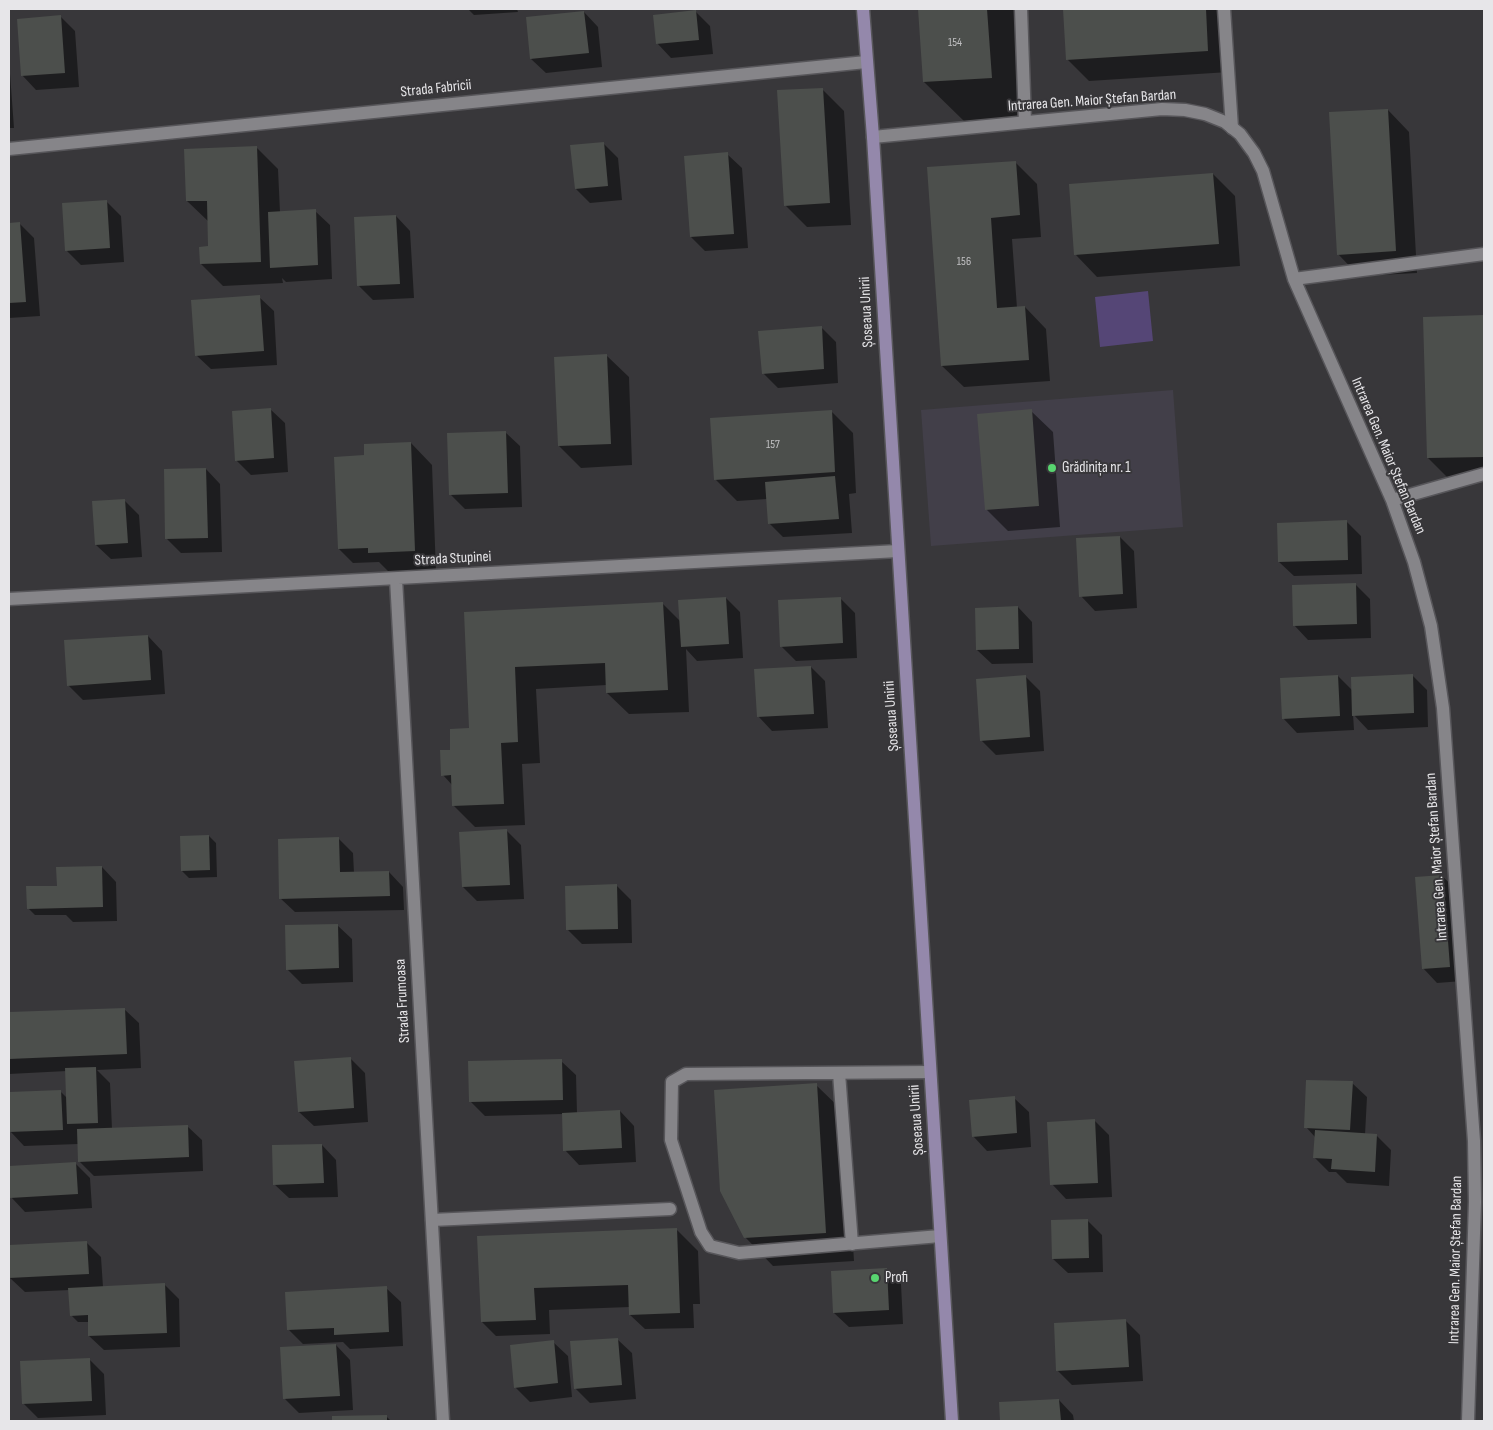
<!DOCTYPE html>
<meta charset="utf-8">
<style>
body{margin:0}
#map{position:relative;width:1493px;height:1430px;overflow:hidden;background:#38373a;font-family:"Sofia Sans Condensed",sans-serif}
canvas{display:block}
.frame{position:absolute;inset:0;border:10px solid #e7e6e9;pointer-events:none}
</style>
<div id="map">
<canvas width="1493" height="1430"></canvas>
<div class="frame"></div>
</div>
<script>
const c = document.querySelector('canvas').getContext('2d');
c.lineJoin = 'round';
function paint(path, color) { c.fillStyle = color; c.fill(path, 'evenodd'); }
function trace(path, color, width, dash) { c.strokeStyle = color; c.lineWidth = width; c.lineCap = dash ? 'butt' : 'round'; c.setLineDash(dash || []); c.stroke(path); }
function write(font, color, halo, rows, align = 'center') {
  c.font = font + ' "Sofia Sans Condensed",sans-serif'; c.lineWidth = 4; c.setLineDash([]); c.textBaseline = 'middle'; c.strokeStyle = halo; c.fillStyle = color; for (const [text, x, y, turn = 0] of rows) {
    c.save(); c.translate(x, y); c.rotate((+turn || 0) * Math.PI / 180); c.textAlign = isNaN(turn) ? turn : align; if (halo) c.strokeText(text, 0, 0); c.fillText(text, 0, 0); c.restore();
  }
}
paint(new Path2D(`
 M1173,390L1183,527L931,546L921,410Z`), '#423f49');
paint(new Path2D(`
 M1148,291L1153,341L1100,347L1095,297Z`), '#554676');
paint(new Path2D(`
 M468,9H517L518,12L474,15Z
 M919,9H1025L1032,118L965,122L924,82Z
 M1064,9H1224L1229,72L1089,81L1067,59Z
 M584,12L598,27L602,67L546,73L531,59Z
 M696,12L710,26L713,54L671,58L657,43Z
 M61,17L75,31L79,87L36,90L22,75Z
 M9,60L14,128H9Z
 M822,89L844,111L851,225L807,227L785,205Z
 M1388,110L1409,132L1417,273L1359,276L1338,254Z
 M603,143L618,158L622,200L590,203L576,189Z
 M256,147L278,169L280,212L315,211L330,225L332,279L286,282L282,278L283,283L223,286L201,264L209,247V222L187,201Z
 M727,154L742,168L748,248L705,251L691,237Z
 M1015,162L1037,184L1041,237L1012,239L1017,308L1025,307L1046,329L1050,381L964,387L942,366L928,168Z
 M1213,174L1235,196L1240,266L1097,277L1076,255Z
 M106,201L121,216L124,262L81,265L67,251Z
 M396,216L410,231L414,298L373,300L359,286Z
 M9,224H20L34,238L40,316L9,318Z
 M259,297L274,311L277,365L211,369L196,355Z
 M1484,316V479L1450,480L1428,458L1424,318Z
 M821,327L836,342L838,383L778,388L763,373Z
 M607,356L629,377L632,465L581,468L559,446Z
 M270,409L285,423L288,472L251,475L236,460Z
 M831,411L853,433L856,493L849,494L852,533L783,537L769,523L767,499L737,501L715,479Z
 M1031,411L1053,432L1060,527L1008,531L986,509Z
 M505,432L520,446L522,507L465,509L451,495Z
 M411,443L432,465L436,572L391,574L379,562L353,563L339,549L364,456Z
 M206,469L220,484L222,552L181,553L167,539Z
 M125,501L139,515L142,557L111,559L96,545Z
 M1346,521L1361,536L1362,574L1294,576L1279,562Z
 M1120,537L1134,551L1137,608L1095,611L1081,596Z
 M1356,585L1370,599L1371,638L1308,640L1294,625Z
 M726,598L740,612L743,658L697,661L686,649L689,712L629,714L607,693V685L536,689L540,763L522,764L525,825L475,827L454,806L453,786L443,775L452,751L470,729L465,614L663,604L681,622Z
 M840,598L855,613L857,658L796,661L781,646Z
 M1018,607L1032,622L1033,663L992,664L977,650Z
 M148,636L162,651L165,694L83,700L68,685Z
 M811,667L825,681L828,728L772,731L758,716Z
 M1338,676L1353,691L1413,676L1427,690L1428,727L1368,730L1353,714L1354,730L1297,733L1283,718Z
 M1026,677L1040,691L1044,751L996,755L981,740Z
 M507,831L521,845L524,899L477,901L463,887Z
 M209,836L216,843L217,877L189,878L182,871Z
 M339,839L353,853L354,873L389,872L403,887L404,910L295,912L280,898Z
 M102,867L116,882L117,921L73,922L66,915H35L28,908L58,887Z
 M1442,876L1457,890L1463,981L1437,983L1423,968Z
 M617,886L631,900L632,943L582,944L568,930Z
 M337,925L352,939L353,982L302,984L287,969Z
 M124,1009L139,1023L141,1068L97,1070L110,1083L112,1129L187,1126L202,1140L203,1171L94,1176L79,1161L78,1144L24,1146L10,1131L9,1093L60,1091L68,1099L67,1071L9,1074V1013Z
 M350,1058L365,1073L368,1122L314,1126L299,1112Z
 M561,1061L576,1075L577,1113L620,1111L634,1126L636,1162L579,1165L565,1150L563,1114L485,1116L471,1102Z
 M1352,1083L1367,1097L1365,1135L1377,1136L1391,1150L1389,1186L1347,1183L1336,1172H1329L1314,1157L1315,1137L1306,1127Z
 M816,1085L845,1113L854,1261L773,1266L745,1237Z
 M1014,1098L1029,1112L1031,1147L987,1151L973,1136Z
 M1094,1120L1109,1135L1112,1197L1066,1199L1052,1184Z
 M322,1145L336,1160L338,1197L289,1198L274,1184Z
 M76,1164L90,1178L92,1208L25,1212L11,1197Z
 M1088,1221L1102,1235L1103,1272L1068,1273L1053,1259Z
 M676,1229L698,1251L700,1304H693L694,1328L645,1329L630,1315V1307L549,1310L550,1334L496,1336L482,1322L478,1237Z
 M87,1243L101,1257L103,1287L164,1284L179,1299L180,1347L104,1350L89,1336V1322H78L71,1315L70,1290L25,1292L10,1278L9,1247Z
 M886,1269L901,1284L903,1324L849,1327L834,1313L832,1272Z
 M386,1288L401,1302L403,1346L350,1349L343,1342L303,1344L289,1330Z
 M1125,1320L1140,1335L1143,1381L1072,1385L1057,1370Z
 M617,1339L632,1353L636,1399L590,1403L575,1388Z
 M553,1342L568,1356L572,1397L530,1402L515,1387Z
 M336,1345L350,1360L353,1410L299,1413L285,1399Z
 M89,1359L104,1374L106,1415L38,1418L23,1403Z
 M1059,1400L1073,1415L1074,1421H1001L1000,1403Z
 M386,1416L391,1421H334V1417Z`), '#0007');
paint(new Path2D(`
 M918,9H987L992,78L923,82Z
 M1063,9H1206L1208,51L1066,60Z
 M696,10L699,40L656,44L653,15Z
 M584,11L589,53L530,59L526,17Z
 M61,15L65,73L21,76L17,19Z
 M823,88L830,203L784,206L777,90Z
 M1388,109L1396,251L1337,255L1329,112Z
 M604,142L608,186L575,189L570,145Z
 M257,146L261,262L200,264L199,247L208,246L207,201H186L184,149Z
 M728,152L734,234L690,237L684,156Z
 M1016,161L1020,215L991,218L997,308L1025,306L1029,360L941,366L927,167Z
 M1213,173L1219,244L1074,255L1069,184Z
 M107,200L110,248L65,251L62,203Z
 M316,209L318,265L270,268L268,212Z
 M396,215L400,284L357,286L354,217Z
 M20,222L26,302L9,303V223Z
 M260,295L264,351L195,356L191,300Z
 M1484,315V457L1427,458L1423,317Z
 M822,326L824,369L762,374L758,331Z
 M607,354L611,444L558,446L554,357Z
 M271,408L274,458L235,461L232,411Z
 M1032,409L1039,506L985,510L977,414Z
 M832,410L835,472L714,480L710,418Z
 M506,431L508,493L449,495L447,433Z
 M411,442L415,551L368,553V548L338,549L334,457L364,455V444Z
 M206,468L208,538L165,539L164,469Z
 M835,476L839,519L768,524L765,482Z
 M125,499L128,543L95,545L92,501Z
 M1347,520L1348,560L1278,562L1277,523Z
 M1120,536L1123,594L1079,597L1076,538Z
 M1356,583L1357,624L1293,626L1292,585Z
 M726,597L729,644L681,647L678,600Z
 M841,597L843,643L780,647L778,600Z
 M663,602L668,690L606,693L605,663L515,667L518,742L501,743L504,804L452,806L451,775L441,776L440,750H450V729L469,728L464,612Z
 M1018,606L1019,649L976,650L975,608Z
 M148,635L151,680L67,686L64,640Z
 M811,666L814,714L757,717L754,669Z
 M1413,674L1414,713L1352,716L1351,677Z
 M1026,675L1030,737L980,741L976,679Z
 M1338,675L1340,716L1282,719L1280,678Z
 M507,829L510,885L462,887L459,832Z
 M209,835L210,870L181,871L180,836Z
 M339,837L340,872L389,871L390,896L279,899L278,839Z
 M102,866L103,907L27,909L26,886H57L56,867Z
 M1443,875L1450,967L1422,969L1415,877Z
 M617,884L618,929L566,930L565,886Z
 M338,924L339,968L286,970L285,925Z
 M125,1008L127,1054L9,1059V1012Z
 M351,1057L354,1108L298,1112L294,1061Z
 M562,1059L563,1100L469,1102L468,1061Z
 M96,1067L98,1123L67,1124L65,1068Z
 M1306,1080L1353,1081L1350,1130L1304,1128Z
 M817,1083L826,1233L744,1238L720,1191L714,1090Z
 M61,1090L63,1130L9,1132V1092Z
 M1015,1096L1017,1133L972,1137L969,1100Z
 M620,1110L622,1148L563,1151L562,1113Z
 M1095,1119L1098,1183L1050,1185L1047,1122Z
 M188,1125L189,1157L78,1162L77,1129Z
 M1315,1130L1377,1134L1375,1172L1331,1169L1332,1159L1313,1158Z
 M322,1144L324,1183L273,1185L272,1145Z
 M76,1162L78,1194L10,1198L9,1166Z
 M1088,1219L1089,1258L1052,1259L1051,1220Z
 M677,1228L680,1313L629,1315L628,1285L534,1288L536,1320L481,1322L477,1236Z
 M87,1241L89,1274L9,1278V1245Z
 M887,1268L889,1310L833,1313L831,1271Z
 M165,1283L167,1333L88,1336V1315L70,1316L68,1288Z
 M387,1286L389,1332L334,1335V1328L287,1330L285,1292Z
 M1126,1319L1129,1367L1056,1371L1054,1323Z
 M618,1338L622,1385L574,1389L570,1341Z
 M554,1340L558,1383L514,1388L510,1345Z
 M336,1344L340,1396L283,1399L280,1347Z
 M90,1358L92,1401L22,1404L20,1361Z
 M1059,1399L1061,1421H1000L999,1402Z
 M387,1415V1421H332V1416Z`), '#4c4f4c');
const service = new Path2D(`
 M1021,9L1025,122
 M1224,9L1232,128
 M930,1072L686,1074L672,1082L671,1140L701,1232L710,1246L739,1253L940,1236
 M839,1073L852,1244
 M432,1220L670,1209`);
const minor = new Path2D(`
 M873,137L1162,109L1185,110L1205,114L1225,122L1240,134L1254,153L1263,171L1294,279L1392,500L1414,562L1431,626L1443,708L1474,1141L1475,1202L1468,1421
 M9,149L866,62
 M1294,279L1484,254
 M1392,500L1484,474
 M396,579L443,1421
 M9,599L898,551`);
const secondary = new Path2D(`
 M863,9L873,137L952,1421`);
trace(service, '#57565a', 15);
trace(minor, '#57565a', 15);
trace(secondary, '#57565a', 15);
trace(service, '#868589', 12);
trace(minor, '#868589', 12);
trace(secondary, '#9488ab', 12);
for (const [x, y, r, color] of [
 [1052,468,5,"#58d570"],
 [875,1278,5,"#58d570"]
]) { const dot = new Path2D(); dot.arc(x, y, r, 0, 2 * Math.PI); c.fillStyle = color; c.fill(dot); trace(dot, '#38373a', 2); }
write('12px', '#c0c0c2', null, [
 ["154",955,43],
 ["156",964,262],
 ["157",773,445]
]);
write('15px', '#e7e6e9', '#38373a', [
 ["Strada Fabricii",436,89,-6],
 ["Intrarea Gen. Maior Ștefan Bardan",1092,101,-4],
 ["Șoseaua Unirii",867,312,-93],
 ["Intrarea Gen. Maior Ștefan Bardan",1388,456,67],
 ["Strada Stupinei",453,559,-3],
 ["Șoseaua Unirii",892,716,-94],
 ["Intrarea Gen. Maior Ștefan Bardan",1437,857,-94],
 ["Strada Frumoasa",403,1001,-93],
 ["Șoseaua Unirii",917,1120,-94],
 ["Intrarea Gen. Maior Ștefan Bardan",1456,1260,-89]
]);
write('15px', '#e7e6e9', '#38373a', [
 ["Grădinița nr. 1",1062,468],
 ["Profi",885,1278]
], 'left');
</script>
